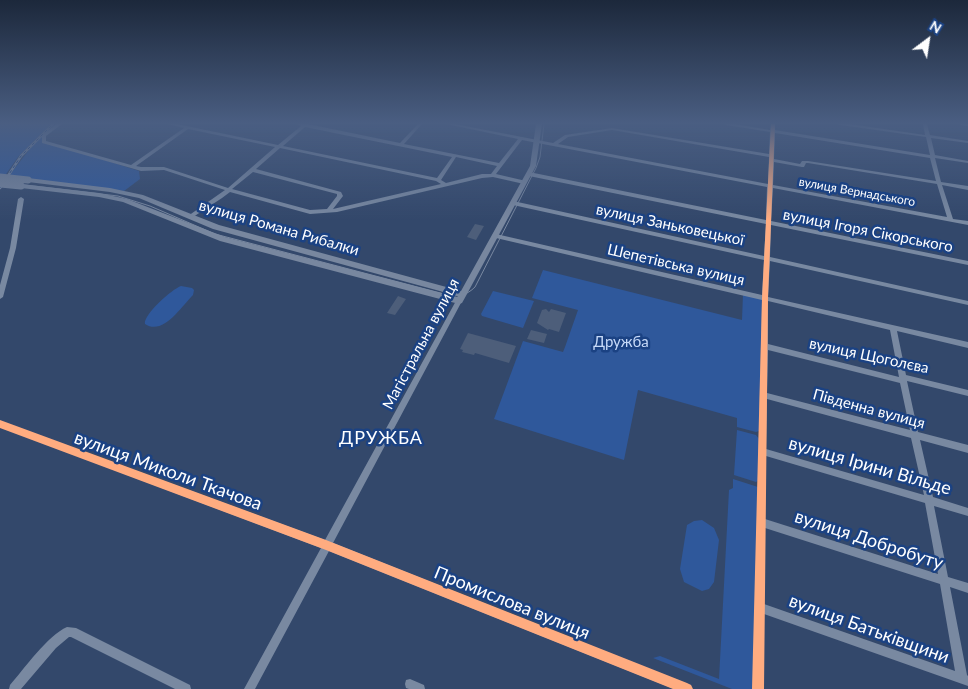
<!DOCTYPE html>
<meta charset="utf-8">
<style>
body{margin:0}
#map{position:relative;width:968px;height:689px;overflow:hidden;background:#33486b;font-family:Lato,sans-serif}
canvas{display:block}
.north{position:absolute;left:903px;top:15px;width:50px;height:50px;-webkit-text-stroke:4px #1b4283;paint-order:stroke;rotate:31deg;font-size:14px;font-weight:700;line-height:20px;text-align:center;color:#fff}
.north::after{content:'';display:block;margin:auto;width:18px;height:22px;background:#fff;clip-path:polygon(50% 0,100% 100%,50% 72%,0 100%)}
</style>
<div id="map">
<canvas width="968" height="689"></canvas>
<div class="north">N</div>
</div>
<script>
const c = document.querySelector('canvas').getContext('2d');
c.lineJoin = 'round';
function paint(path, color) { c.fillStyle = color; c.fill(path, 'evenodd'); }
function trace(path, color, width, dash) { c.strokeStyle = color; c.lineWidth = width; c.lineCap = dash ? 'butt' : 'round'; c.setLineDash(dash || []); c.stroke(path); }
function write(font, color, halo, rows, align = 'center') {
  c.font = font + ' Lato,sans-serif'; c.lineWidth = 5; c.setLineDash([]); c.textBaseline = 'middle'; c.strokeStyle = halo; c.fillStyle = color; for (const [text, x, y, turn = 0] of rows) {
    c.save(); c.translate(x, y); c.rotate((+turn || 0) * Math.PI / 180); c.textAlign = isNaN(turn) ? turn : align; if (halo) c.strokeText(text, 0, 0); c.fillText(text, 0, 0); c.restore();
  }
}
paint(new Path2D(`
 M0,124H51L18,157L4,177L0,176Z
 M55,124H59L43,137L42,140L139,171L140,179L124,191L8,177L36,141Z
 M543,270L742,320L743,294L762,299L759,431L756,432L737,427V418L638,390L624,460L494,419L523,341L563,352L565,347L578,310L532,298Z
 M181,286L192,288L194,290L193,295C181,307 163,336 145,324C143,315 172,289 181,286Z
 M493,291L534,301L523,328L482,316L481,314Z
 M737,430L756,435L759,439V480L756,482L734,475Z
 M733,479L758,487L753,689H732L653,658L660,656L719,679L729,490L733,488Z
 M702,520L714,528L719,540L714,582L709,589L702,591L684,582L680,569L687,525L694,521Z`), '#2f589b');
paint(new Path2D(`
 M475,224L484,226L476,240L467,237Z
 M398,296L406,299L395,315L387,313Z
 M546,309L549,312L551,309L566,313L559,332L549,329L548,330L537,323L542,310Z
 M531,330L547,334L544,343L527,339Z
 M468,333L516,346L509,363L475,353L474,355L462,352L463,350L460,349Z`), '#4d5e7a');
paint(new Path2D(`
 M57,124H62L46,136V141L131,165L184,128L168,124H177L278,145L301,126L296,124H308L400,143L418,124H422L404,144L499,163L518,139L446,124H455L553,143L565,135L612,128L769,154L770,132L726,125L724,124H735L770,130L771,124H775V130L930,155L926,137L840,125L838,124H850L925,135L923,124H927L930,135L968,141V143L931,138L935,155L968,161V163L935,158L941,182L968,186V190L942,185L953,219L968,221V225L773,188L771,221L968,261V265L771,225L770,257L968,301V305L770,261L768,297L968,342V348L897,331L906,375L968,390V396L907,381L918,432L968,445V453L920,440L933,497L968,508V516L934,506L948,577L968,583V593L950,587L967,675L968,676V686L764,614L763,689H753L762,300L496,238L493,236L496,234L762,295L764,260L513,205L510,203L513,201L764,256L766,224L529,176L526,174L529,172L766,220L767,187L522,140L496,174L526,181V183L524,184L493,177L482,178L337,212L310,214L230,192L222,198L190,219L187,217L188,216L225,190L164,170L141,171L131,168L42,143V135ZM305,127L452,157L437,178L283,146ZM188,129L275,147L228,188L164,167H141L136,166ZM612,130L769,157L768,184L558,144L568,137ZM775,133L930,158L936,181L808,161H802L800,164L774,159ZM280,148L436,181L441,184L333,209L343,196L341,192L256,169ZM456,157L497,166L491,174H482L446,183L441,180ZM774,162L802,167H804L806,163H808L937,184L947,217L773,185ZM253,172L337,194V196L327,209L310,210L232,189ZM768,301L890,330L899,377L768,344ZM768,350L900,383L910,430L767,393ZM767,399L911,438L924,495L766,449ZM766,456L925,503L938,574L765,519ZM765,528L940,584L955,671L764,604Z
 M960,124H968V126L960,125Z
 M21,197L24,199L16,248L3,297L0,299V285L10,248L18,199Z
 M457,299H461L462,301L333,543L687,684L691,685L692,689H674L329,551L255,689H244L321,548L0,427V421L325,540Z
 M67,627L76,628L190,685L191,689H175L71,637H69L56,648L21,689H9L10,685C24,669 48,635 67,627Z
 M410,679L424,685L425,689H409L406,688L405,684L406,680Z`), '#7989a1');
paint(new Path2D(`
 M536,124H542L536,166L467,294L462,303L459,304L220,241L123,202L99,197L21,188L18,186L21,184L99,193L127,199L225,237L457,297L458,296L213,229L139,198L110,192L28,182L25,180L28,178L110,188L143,195L219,225L461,291L530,166Z`), '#78879f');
trace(new Path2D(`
 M0,182L118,196L150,206L215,234L448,295C459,297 467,295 475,287L536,168L540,157L544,124`), '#7a89a1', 1);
const rail = new Path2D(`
 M0,188L21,156L53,124`);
trace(rail, '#7a89a1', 2.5);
trace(rail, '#1b4283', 1, [3]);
trace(new Path2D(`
 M0,177L28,180
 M0,184L21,186`), '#78879f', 7);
paint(new Path2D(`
 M771,124H775L768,298L764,689H752L762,298Z
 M0,420L326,540L687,683L691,685L693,689H673L326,550L0,428Z`), '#ffac80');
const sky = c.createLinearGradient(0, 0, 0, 220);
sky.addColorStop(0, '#1c283b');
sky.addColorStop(0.56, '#4a5e82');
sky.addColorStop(1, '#4a5e8200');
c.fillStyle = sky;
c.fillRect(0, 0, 968, 220);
write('12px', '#fff', '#1b4283', [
 ["вулиця Вернадського",857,192,10]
]);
write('15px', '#fff', '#1b4283', [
 ["вулиця Заньковецької",670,225,12],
 ["вулиця Романа Рибалки",279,228,16],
 ["вулиця Ігоря Сікорського",868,231,11],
 ["Шепетівська вулиця",676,265,13],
 ["Магістральна вулиця",421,344,-62],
 ["вулиця Щоголєва",869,356,12],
 ["Південна вулиця",869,409,15]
]);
write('15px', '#c6d9f8', '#1b4283', [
 ["Дружба",621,342]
]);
c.letterSpacing = '1px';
write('18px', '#fff', '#1b4283', [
 ["ДРУЖБА",381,438]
]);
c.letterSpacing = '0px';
write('18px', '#fff', '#1b4283', [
 ["вулиця Ірини Вільде",870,466,16],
 ["вулиця Миколи Ткачова",168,471,20],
 ["вулиця Добробуту",869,540,18],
 ["Промислова вулиця",512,603,22],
 ["вулиця Батьківщини",869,629,20]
]);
</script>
